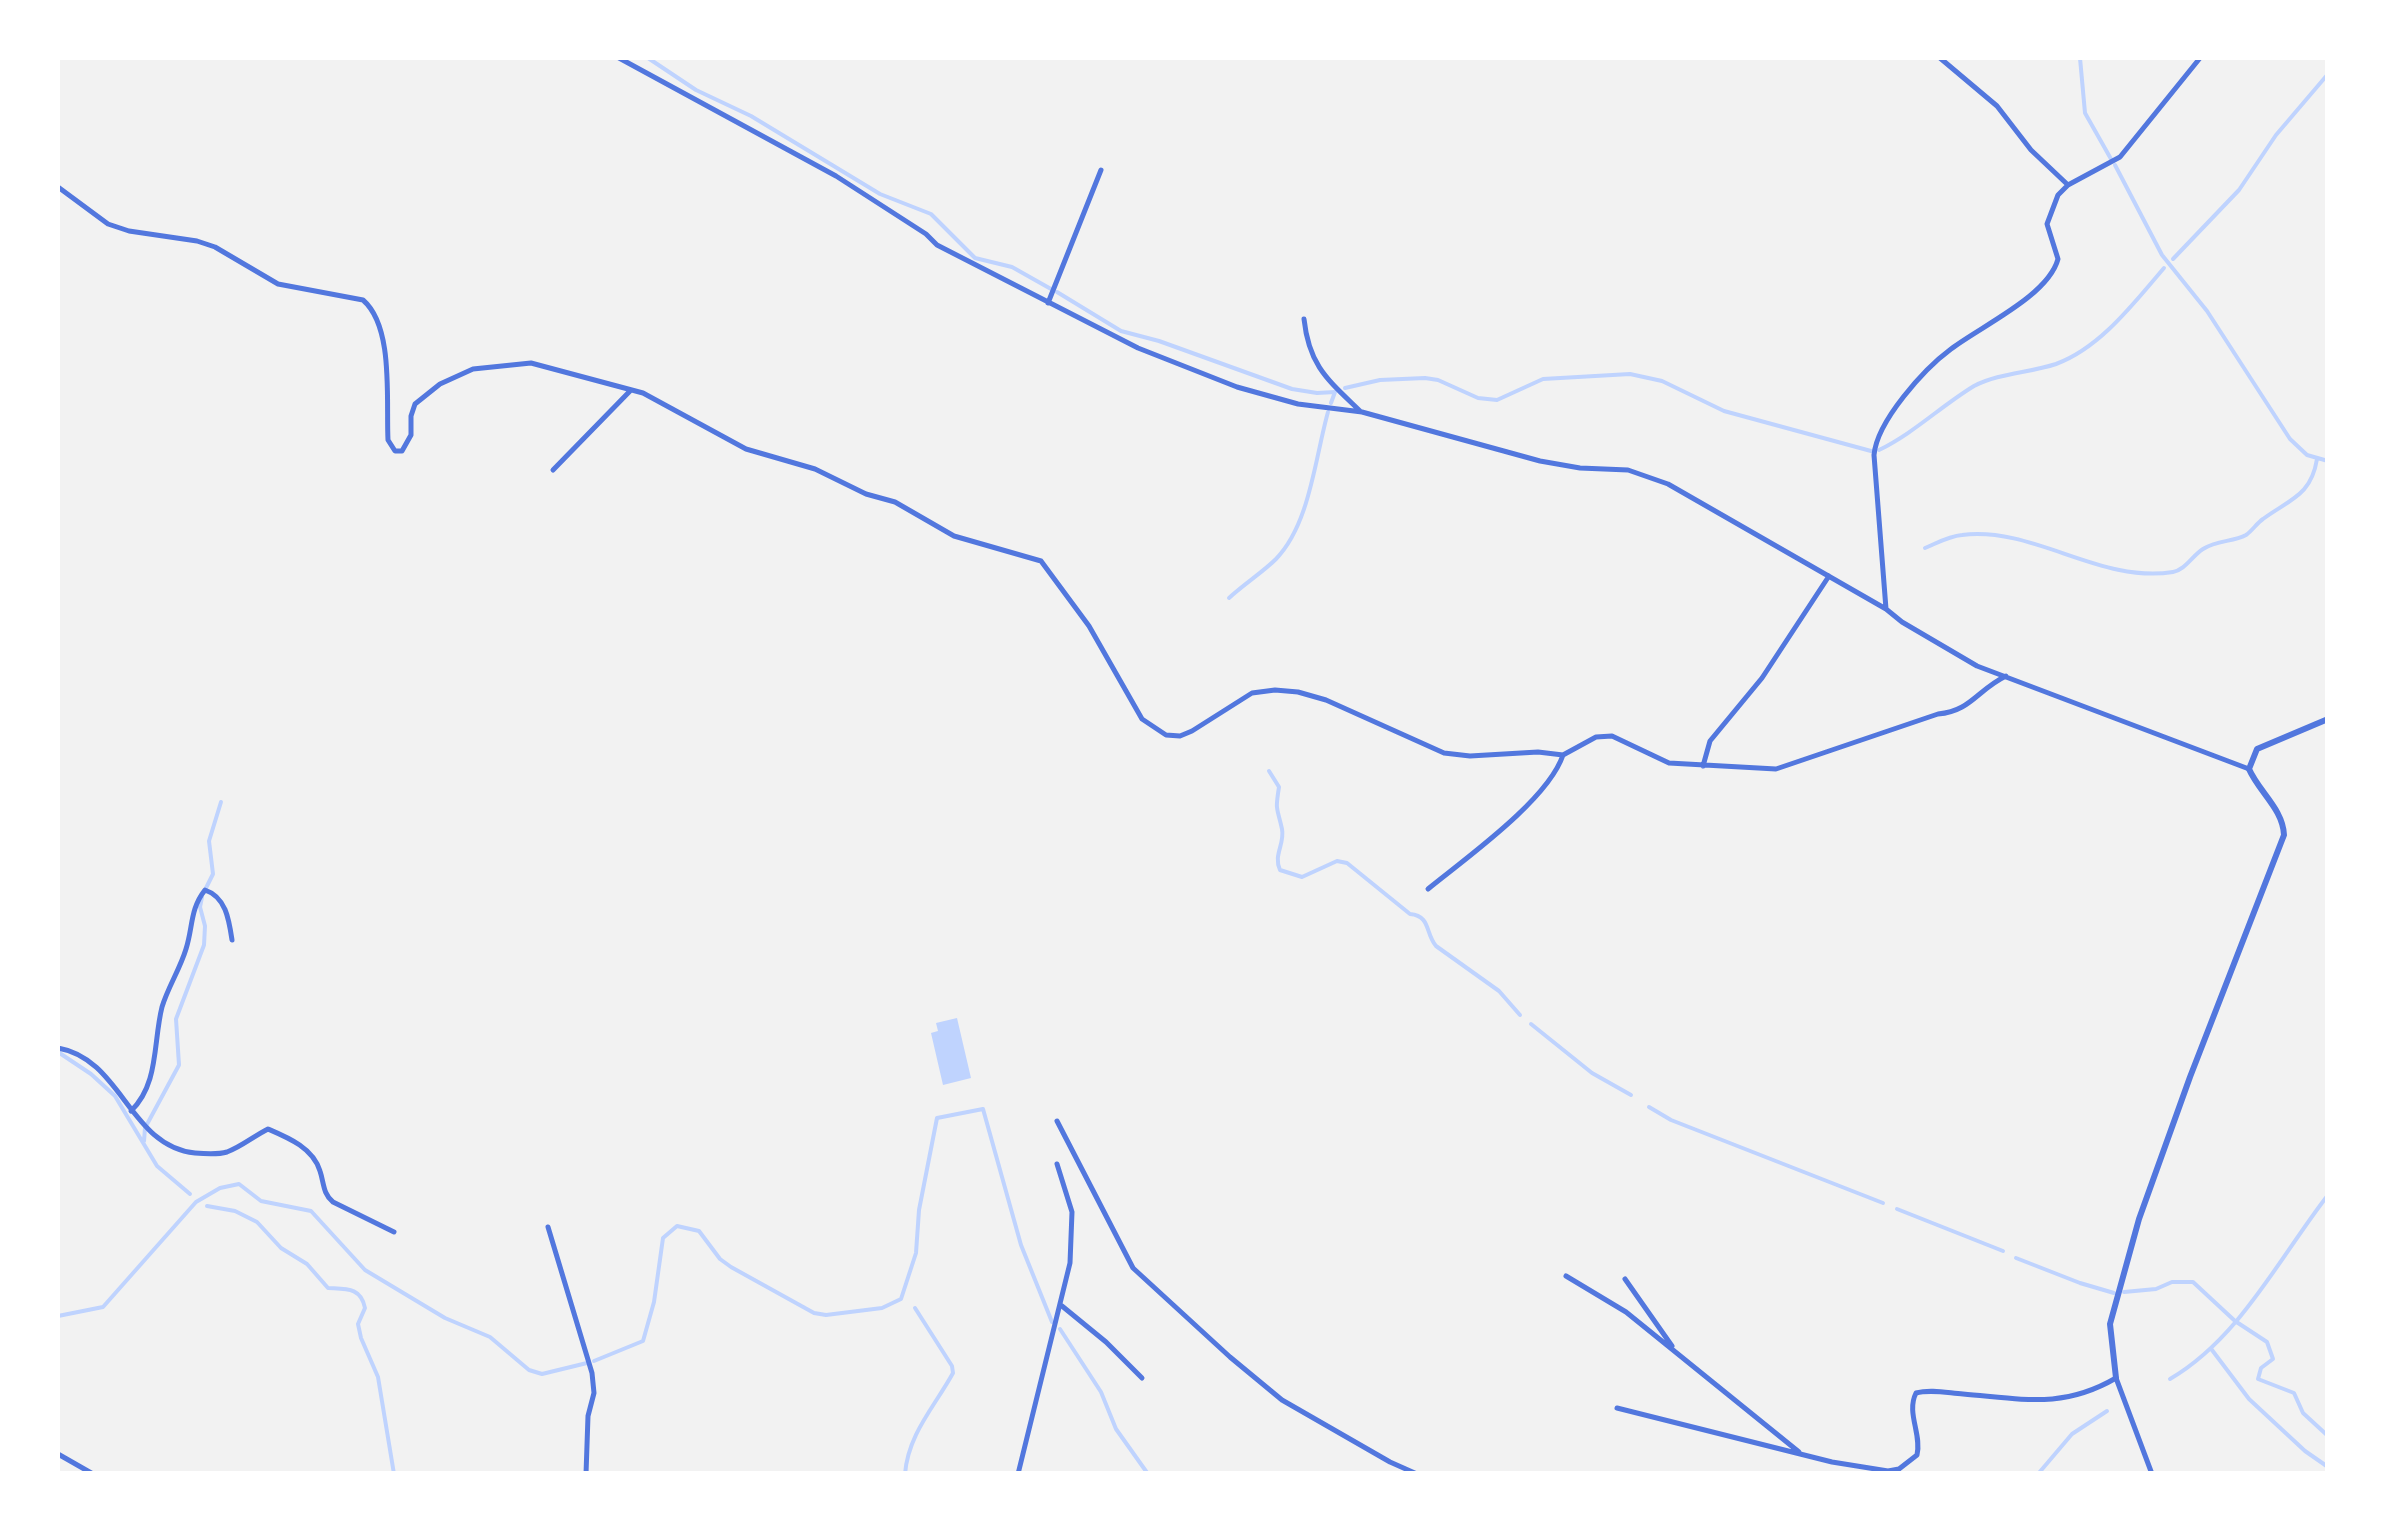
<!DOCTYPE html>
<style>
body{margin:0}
#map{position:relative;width:2385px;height:1531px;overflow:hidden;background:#f2f2f2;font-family:"Open Sans",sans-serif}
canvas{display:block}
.frame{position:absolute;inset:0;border:60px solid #fff;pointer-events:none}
</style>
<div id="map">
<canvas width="2385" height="1531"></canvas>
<div class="frame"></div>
</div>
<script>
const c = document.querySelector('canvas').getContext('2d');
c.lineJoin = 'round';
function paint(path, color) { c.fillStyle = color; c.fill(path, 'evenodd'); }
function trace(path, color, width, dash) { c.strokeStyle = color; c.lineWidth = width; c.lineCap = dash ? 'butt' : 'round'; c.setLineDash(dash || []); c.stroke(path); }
paint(new Path2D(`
 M957,1018L971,1078L943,1085L931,1033L938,1031L936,1023Z`), '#bfd3fe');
trace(new Path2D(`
 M648,58L696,90L751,116L880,194L931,214L975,258L1012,267L1051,289
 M2080,58L2085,113L2111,159
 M2115,165L2162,255L2207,311L2290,439L2307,455L2328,461
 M2173,259L2239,190L2276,135L2328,74
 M1057,292L1121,331L1159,341L1292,389L1317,393L1335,392L1331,403
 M1345,388L1380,380L1425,378L1438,380L1478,398L1497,400L1543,379L1630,374L1662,381L1724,411L1871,451
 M1879,450C1914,433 1941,406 1974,386C1999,373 2029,373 2056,364C2100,348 2134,303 2164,268
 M1925,548C1937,543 1949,536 1962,535C2034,526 2100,584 2173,572C2185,570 2192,556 2203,549C2217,540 2233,542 2246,535C2252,531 2257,523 2263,519C2290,499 2311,496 2317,459
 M1229,598C1244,584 1263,572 1276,559C1310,524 1315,458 1328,412
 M1269,771L1279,787C1275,812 1277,806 1282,829C1285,844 1273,855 1280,870L1302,877L1337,861L1347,863L1410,914C1431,916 1425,933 1436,946L1499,991L1520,1015
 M206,888L213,874L209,841L221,802
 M1531,1024L1592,1073L1631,1095
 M58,1052L91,1074L115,1096L157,1166L190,1194
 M1649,1107L1671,1120L1883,1203
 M144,1141L145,1128L179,1065L176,1019L204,945L205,926L200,907L202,897
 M207,1206L235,1211L257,1222L281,1248L307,1264L328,1288C346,1289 361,1287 365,1308L358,1324L361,1338L378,1377L394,1474
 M1897,1209L2003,1251
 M2016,1258L2080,1283L2114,1293
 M2124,1292L2156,1289L2172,1282H2193L2235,1321L2267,1342L2273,1359L2261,1368L2258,1379L2294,1393L2303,1413L2328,1436
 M58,1316L103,1307L196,1202L220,1188L239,1184L261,1201L311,1211L365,1270L445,1318L490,1337L529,1370L542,1374L587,1363
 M1060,1329L1101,1392L1116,1429L1148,1474
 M2212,1350L2249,1399L2305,1451L2328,1467
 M594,1361L643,1341L654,1302L663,1238L677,1226L699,1231L720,1259L731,1267L814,1313L826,1315L882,1308L901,1299L916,1253L919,1210L937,1118L983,1109L1021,1245L1052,1322
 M2170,1379C2240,1338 2279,1258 2328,1195
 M905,1474C908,1434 935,1406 953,1373L952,1366L915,1308
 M2038,1474L2072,1434L2107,1411`), '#bfd3fe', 4);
trace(new Path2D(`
 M619,58L836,176L926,234L937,245L1138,348L1237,387L1298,404L1362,412L1540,461L1580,468L1628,470L1668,484L1886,609L1902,622L1977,666L2249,769
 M1940,58L1997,106L2031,150L2068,185
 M58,187L108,224L129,231L197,241L215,247L278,284L363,300C394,327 386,399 388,440L395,451H402L411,435V416L415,404L440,384L473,369L531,363L643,393L746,449L815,469L866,494L895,502L954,536L1041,561L1089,626L1142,719L1166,735L1180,736L1192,731L1252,693L1275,690L1298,692L1326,700L1444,753L1470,756L1538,752L1563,755L1596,737L1612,736L1669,763L1776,769L1938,714C1971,711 1977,690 2006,676
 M1048,303L1101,170
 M1304,319C1309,366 1328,380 1360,411
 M553,470L631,390
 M1886,609L1874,455C1877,421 1924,369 1951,349C1981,326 2048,296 2058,259L2047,224L2058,195L2068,185L2120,157L2200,58
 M1703,766L1710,741L1762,678L1829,576
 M1428,889C1466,858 1548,800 1563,755
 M58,1048C122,1059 129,1146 195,1153C206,1154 217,1155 227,1152C241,1147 254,1136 268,1129C289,1138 313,1148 320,1171C324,1183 323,1194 333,1202L394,1232
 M131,1111C159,1084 153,1043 162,1007C168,987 180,969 186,949C193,927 190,909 205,890C226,897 229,920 232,940
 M1057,1121L1133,1268L1230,1357L1282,1400L1390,1462L1417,1474
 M548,1227L592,1373L594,1393L588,1416L586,1474
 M1566,1276L1626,1312L1799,1452
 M1625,1279L1672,1346
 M1062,1306L1106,1342L1142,1378
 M1617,1408L1832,1462L1888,1471L1899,1469L1917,1455C1922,1434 1906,1413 1916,1393C1931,1389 1948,1393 1963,1394C2023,1399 2063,1409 2116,1378L2152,1474
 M58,1454L93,1474
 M1018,1474L1070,1263L1072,1212L1057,1164`), '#5277de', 5);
trace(new Path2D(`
 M2116,1378L2110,1324L2139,1219L2190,1077L2284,835C2283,809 2259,792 2249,769L2257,749L2328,719`), '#5277de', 6);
</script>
